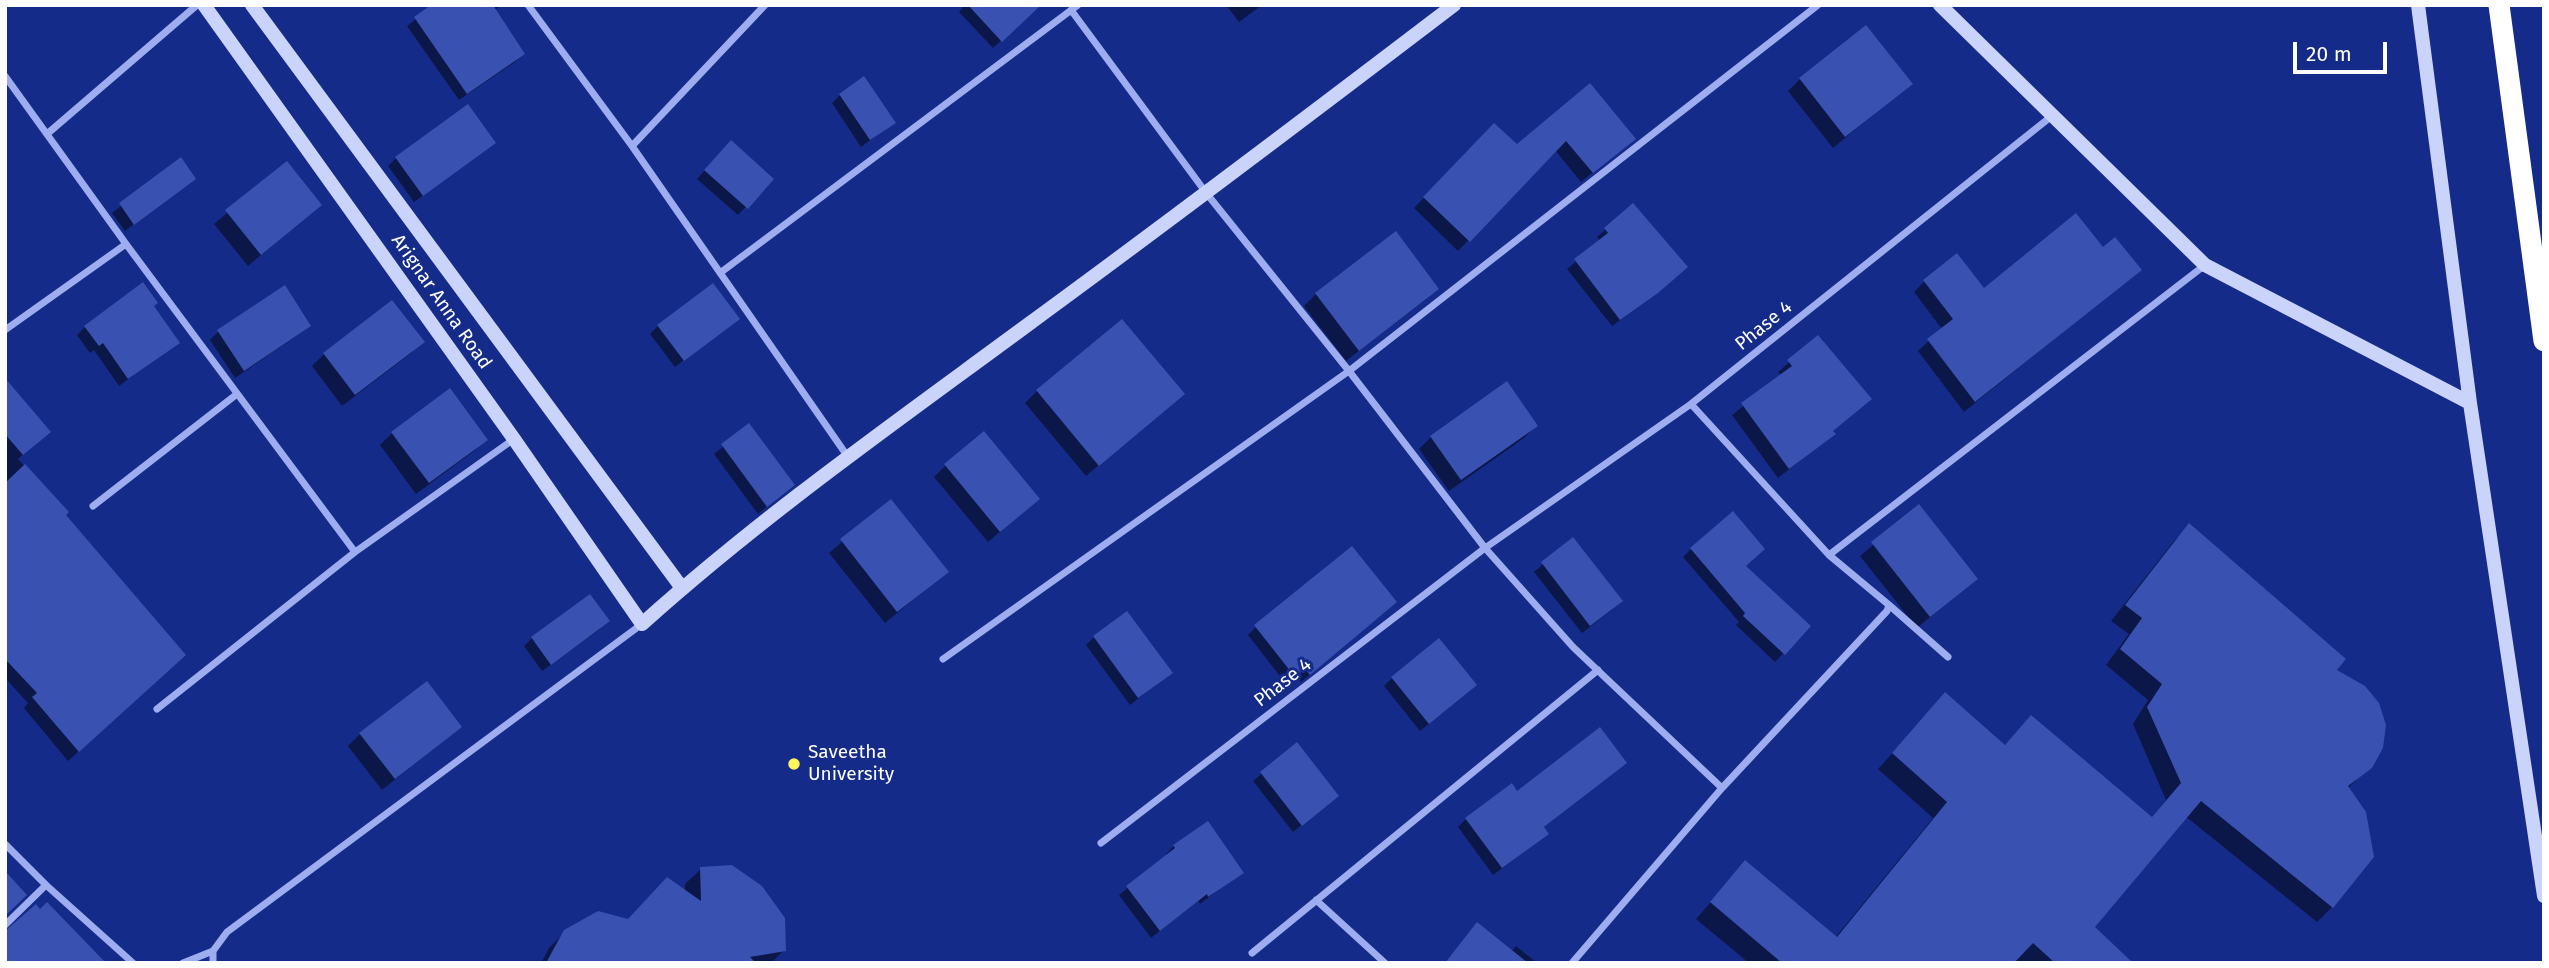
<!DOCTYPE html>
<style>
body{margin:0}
#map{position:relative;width:2549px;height:968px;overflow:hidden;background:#152b89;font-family:"Fira Sans",sans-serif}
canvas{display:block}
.frame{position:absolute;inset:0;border:7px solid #fff;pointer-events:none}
.scale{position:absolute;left:2293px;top:42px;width:94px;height:32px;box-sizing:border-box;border:4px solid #fff;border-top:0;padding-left:9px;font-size:21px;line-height:24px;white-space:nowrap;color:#fff;-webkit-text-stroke:5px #152b89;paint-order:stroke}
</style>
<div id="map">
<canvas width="2549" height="968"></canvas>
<div class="frame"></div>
<div class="scale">20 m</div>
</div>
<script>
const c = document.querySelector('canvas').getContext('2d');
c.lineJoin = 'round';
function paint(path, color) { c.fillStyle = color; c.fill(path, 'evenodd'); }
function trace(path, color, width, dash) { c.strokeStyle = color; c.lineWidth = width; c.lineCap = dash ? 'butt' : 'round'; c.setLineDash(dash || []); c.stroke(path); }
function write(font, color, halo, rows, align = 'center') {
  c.font = font + ' "Fira Sans",sans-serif'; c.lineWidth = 6; c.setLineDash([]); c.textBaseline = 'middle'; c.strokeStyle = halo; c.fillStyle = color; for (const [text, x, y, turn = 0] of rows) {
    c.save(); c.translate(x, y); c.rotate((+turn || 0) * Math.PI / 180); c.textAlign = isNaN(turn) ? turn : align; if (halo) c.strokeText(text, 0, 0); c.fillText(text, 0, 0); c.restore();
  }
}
paint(new Path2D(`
 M434,5H500L495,11L523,54L515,62L459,100L407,26Z
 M965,5H1040L993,48L959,12Z
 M1226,5H1262L1239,22Z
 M1800,79L1910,84L1833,148L1788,91Z
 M1590,85L1634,139L1581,182L1555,150L1458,251L1414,208L1494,125L1517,147Z
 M840,95L894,122L861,147L832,103Z
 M494,143L414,202L388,166L396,158Z
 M723,150L772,179L738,215L697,179Z
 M180,160L194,178L125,231L112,213Z
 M287,163L320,205L248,266L214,224Z
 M1633,205L1678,275L1648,300L1612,326L1567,269L1600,241L1597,237Z
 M2103,249L2140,270L1964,412L1918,351L1942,329L1914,292L1924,282L1983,290Z
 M1437,288L1425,300L1346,361L1304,306L1316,294Z
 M152,306L178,343L119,386L94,350L90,353L77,335L85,327Z
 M737,319L675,367L650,334L658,326Z
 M309,325L301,333L235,378L210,340L218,332Z
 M1818,337L1834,434L1778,478L1732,415L1782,376L1778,372Z
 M422,342L410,354L342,406L312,366L324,354Z
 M5,381L39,441L18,459L67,512L64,515L174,665L68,761L24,708L28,703L5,678Z
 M1037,391L1182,394L1086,476L1025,403Z
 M749,426L793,485L758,514L714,454Z
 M1536,426L1524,438L1449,491L1419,449L1431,437Z
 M392,433L486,439L474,451L416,494L380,445Z
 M946,465L1038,499L988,542L934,477Z
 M891,501L947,572L885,623L829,553Z
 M1918,507L1975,579L1917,628L1860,556Z
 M2189,526L2334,670L2370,767L2348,788L2332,907L2317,922L2185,816L2092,927L2129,963H1749L1696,919L1745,863L1835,938L1933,818L1878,769L1945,695L2004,746L2031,717L2151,819L2166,800L2133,724L2148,700L2106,665L2129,634L2111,621L2174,541Z
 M1572,539L1613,609L1582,633L1534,572Z
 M1691,549L1744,567L1809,626L1775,662L1736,625L1739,622L1683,557Z
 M1387,610L1301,682L1296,676L1286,684L1248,635L1256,627Z
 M600,629L542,671L524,646L532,638Z
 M1094,637L1170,673L1130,705L1086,645Z
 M1392,678L1467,693L1420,731L1384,686Z
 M460,727L382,790L348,746L360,734Z
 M1297,745L1329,803L1293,832L1253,781Z
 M1617,770L1543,828L1538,841L1493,875L1458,827L1466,819L1517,793Z
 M1174,846L1242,872L1200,904L1198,901L1151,938L1119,895L1168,856L1166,854Z
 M701,869L784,950L771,963H541L549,948L565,932L627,920L685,892V884Z
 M1516,946L1537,963H1445L1511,952Z`), '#0007');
paint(new Path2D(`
 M431,5H493L525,54L467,94L414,17Z
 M968,5H1041L1002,42Z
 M1866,25L1913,84L1845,137L1799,78Z
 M864,76L896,123L870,140L839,94Z
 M1590,83L1636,139L1593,173L1566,141L1470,242L1423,197L1494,123L1517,144Z
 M468,104L496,143L423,196L395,157Z
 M731,140L774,179L748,209L704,170Z
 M181,157L196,179L134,225L119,203Z
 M287,161L322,205L261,255L225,210Z
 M1633,203L1688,267L1658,293L1620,320L1574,259L1608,233L1604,228Z
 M2076,213L2103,247L2115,237L2142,270L1975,402L1927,339L1953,319L1923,280L1957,253L1984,288Z
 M1396,231L1439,289L1359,351L1315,293Z
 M143,282L158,303L154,306L180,343L128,379L103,343L99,346L84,326Z
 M713,283L740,319L684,361L657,325Z
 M285,285L311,326L244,371L217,330Z
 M392,300L425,342L355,395L323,353Z
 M1122,319L1185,394L1099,466L1036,390Z
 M1818,335L1872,399L1833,431L1836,434L1789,469L1741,403L1792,366L1787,360Z
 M5,378L51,432L23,455L5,434Z
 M1507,381L1538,426L1461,480L1430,436Z
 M450,388L488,440L429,483L391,432Z
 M749,423L795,485L767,507L721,444Z
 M984,431L1040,499L1000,532L944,464Z
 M25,464L69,512L66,515L186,655L79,752L32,697L37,693L5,659V483Z
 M891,499L949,572L897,612L840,539Z
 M1919,504L1978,579L1930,617L1871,542Z
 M1733,511L1765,549L1746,566L1811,626L1785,655L1743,616L1745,613L1690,548Z
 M2189,523L2346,659L2337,670L2365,686L2379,703L2386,725L2383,748L2372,768L2348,786L2366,812L2374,857L2333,908L2201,801L2095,927L2133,963H2055L2033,943L2014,963H1782L1710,902L1745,860L1837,937L1947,802L1892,753L1945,692L2005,745L2031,715L2152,817L2181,783L2147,707L2162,684L2120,649L2142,618L2125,605Z
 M1573,537L1623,601L1590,626L1541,562Z
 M1352,546L1397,602L1310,675L1305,669L1295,677L1254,625Z
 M590,594L610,621L551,665L531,637Z
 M1127,611L1173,673L1138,698L1093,636Z
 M1439,638L1477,685L1429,724L1391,677Z
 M427,681L462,727L395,779L359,733Z
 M1600,727L1627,763L1544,827L1549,834L1502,868L1465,818L1512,783L1517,791Z
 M1297,742L1339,796L1302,826L1260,772Z
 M1208,821L1244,873L1208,897L1207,894L1160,931L1126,886L1175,848L1173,845Z
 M732,865L762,886L785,918L786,951L750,957L756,963H546L564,930L598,911L628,919L667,877L701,901L700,867Z
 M5,871L27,895L5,916Z
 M47,902L106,963H5V931L36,904L40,909Z
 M1477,922L1528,963H1445Z`), '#3951b1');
trace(new Path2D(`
 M528,5L632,146
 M765,5L632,146L848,457
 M1071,10L1207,194L1349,371L1485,548L1573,647L1722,788L1887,611L1889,605L1829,555L2205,265
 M5,76L126,244L355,552L157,709
 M47,134L197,5
 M720,273L1078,5
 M5,330L126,244
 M1691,404L1829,555
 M93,506L237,394
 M355,552L514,439
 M1889,605L1948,657
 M943,659L1349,371L1818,5
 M1101,843L1485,548L1691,404L2053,115
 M5,844L46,885L133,963
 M1316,900L1385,963
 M5,925L46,885
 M1252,953L1598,670
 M183,963L213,951
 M213,963V951L227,932L642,624
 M1572,963L1722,788`), '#9dadef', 7);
trace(new Path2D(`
 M204,5L514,439L642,624C761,517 893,424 1022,329C1167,223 1311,114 1454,5
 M252,5L682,588
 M1940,5L2205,265L2470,403
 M2418,5L2470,403L2544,896`), '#cad3fa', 14);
trace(new Path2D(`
 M2499,5L2544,341`), '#fff', 21);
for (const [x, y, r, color] of [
 [794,764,7,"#fff85b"]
]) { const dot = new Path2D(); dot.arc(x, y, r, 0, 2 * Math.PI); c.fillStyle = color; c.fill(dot); trace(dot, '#152b89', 2.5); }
write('19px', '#fff', '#152b89', [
 ["Arignar Anna Road",441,302,55],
 ["Phase 4",1764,326,-39],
 ["Phase 4",1283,683,-38]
]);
write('19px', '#fff', '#152b89', [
 ["Saveetha",808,753],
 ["University",808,775]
], 'left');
</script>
